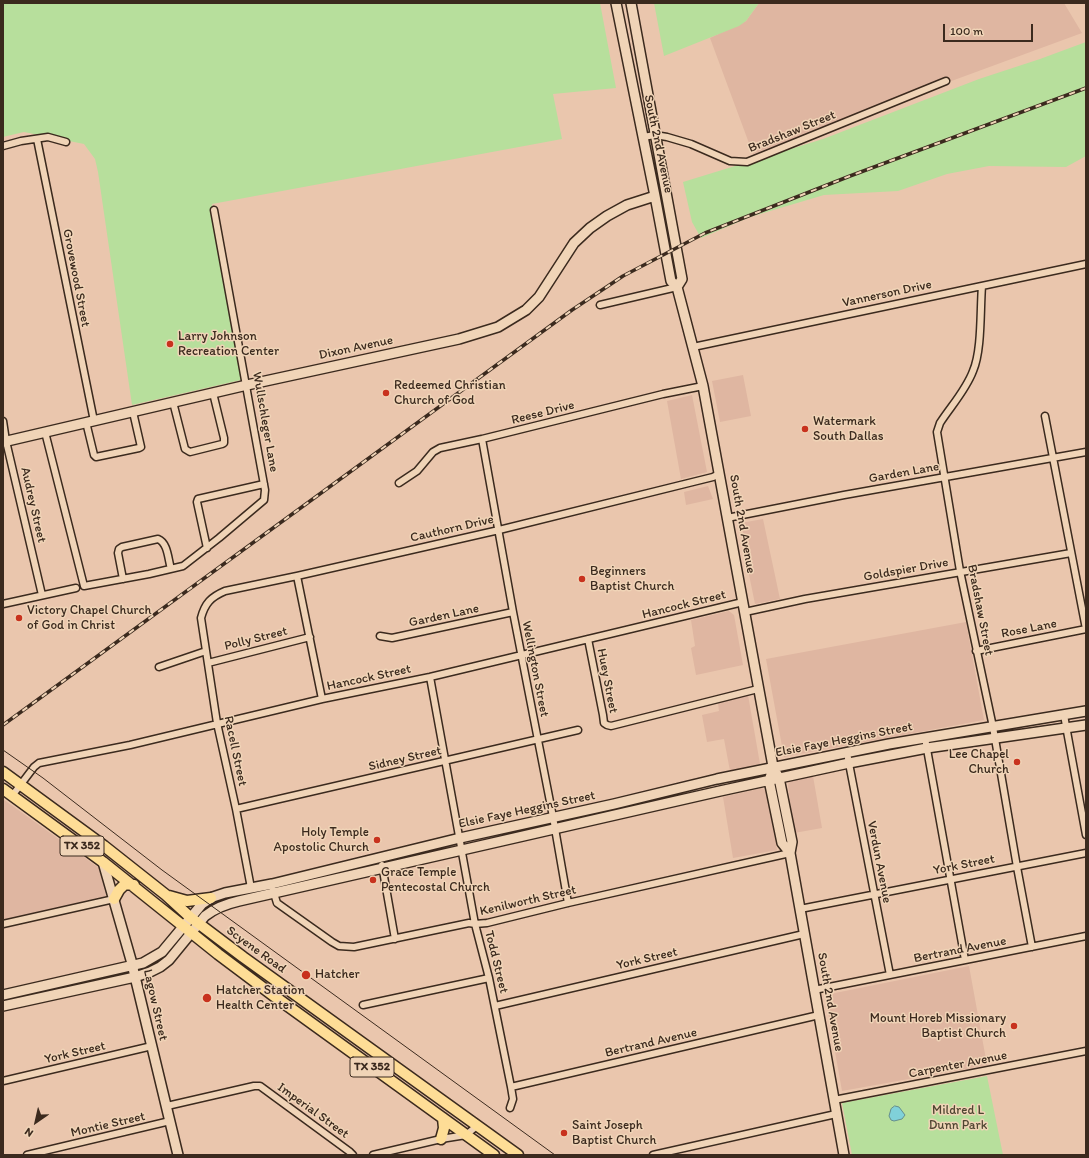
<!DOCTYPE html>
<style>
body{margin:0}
#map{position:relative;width:1089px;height:1158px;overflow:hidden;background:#eac6ad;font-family:Itim,sans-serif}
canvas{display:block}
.frame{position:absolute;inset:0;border:4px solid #3b2a1e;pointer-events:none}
.north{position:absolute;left:16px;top:1102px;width:40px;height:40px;-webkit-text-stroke:3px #f0d4b7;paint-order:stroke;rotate:214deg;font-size:11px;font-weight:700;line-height:16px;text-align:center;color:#3b2a1e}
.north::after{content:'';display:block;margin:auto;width:14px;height:18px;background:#3b2a1e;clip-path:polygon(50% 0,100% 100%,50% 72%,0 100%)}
.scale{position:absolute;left:943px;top:24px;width:90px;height:18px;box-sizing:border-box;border:2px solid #3b2a1e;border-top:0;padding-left:5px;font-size:12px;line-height:14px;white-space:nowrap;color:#3b2a1e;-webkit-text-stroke:3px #f0d4b7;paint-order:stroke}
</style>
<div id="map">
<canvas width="1089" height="1158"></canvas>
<div class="frame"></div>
<div class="north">N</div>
<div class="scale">100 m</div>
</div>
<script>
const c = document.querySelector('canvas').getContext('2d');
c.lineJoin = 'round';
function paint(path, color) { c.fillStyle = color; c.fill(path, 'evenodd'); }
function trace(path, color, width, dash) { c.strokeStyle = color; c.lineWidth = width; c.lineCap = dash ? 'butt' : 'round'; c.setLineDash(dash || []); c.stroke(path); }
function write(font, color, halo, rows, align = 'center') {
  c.font = font + ' Itim,sans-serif'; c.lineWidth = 3; c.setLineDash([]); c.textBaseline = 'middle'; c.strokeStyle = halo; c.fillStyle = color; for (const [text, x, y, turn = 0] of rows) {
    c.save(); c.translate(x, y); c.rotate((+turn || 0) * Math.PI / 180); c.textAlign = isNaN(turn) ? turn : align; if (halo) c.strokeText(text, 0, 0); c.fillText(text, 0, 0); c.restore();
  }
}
paint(new Path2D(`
 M759,3H1064L1082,33L753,154L710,38L746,21Z
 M743,375L751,416L720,422L712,381Z
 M692,395L707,472L681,479L667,401Z
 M708,486L713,499L686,505L684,492Z
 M763,519L780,599L755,604L744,550H747L741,523Z
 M729,611L734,615L743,665L696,675L691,648L695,646L691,620Z
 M966,622L984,720L784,757L766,659Z
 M748,695L760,764L730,771L724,739L707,742L702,715L719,711L718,703Z
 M813,776L822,828L794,833L788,786L789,781Z
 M762,788L766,791L777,850L733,858L723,797Z
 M3,799L99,868L106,896L3,920Z
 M969,966L987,1065L842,1091L825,995Z`), '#dfb6a1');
paint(new Path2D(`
 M3,3H600L616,88L553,94L562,139L212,204L241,380L132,405L98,172L95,159L84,144L24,132L3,137Z
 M654,3H759L746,21L739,26L664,56Z
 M1086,42V156L1066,167L989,166L947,174L898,191L824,195L750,217L701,238L692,222L683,182L823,139L979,79L1040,59Z
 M987,1076L1003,1155H852L842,1103Z`), '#b7df9c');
const water = new Path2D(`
 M895,1106L899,1107L905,1115L902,1119L894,1121L891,1120L889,1116L891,1109Z`);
paint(water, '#80d1d9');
trace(water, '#648e8e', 1);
const street = new Path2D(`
 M643,137L655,135L667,137L691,144L730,161L747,162L946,81
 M37,139L94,421
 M3,146L21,141L48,137L66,142
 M982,286C980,311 982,350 973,371C966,390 951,406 940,423L937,432L960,571L993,727L1017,867L1032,947
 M600,305L677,287
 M693,347L1086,264
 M173,402L185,449L190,452L222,444L224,443V438L213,393
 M1045,416L1086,629
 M3,421L6,441L42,595
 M86,422L94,455L96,457L139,448L141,447L133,412
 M45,432L84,586L149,574L183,566L219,538L264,500L265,490L214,210
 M482,439L513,612L553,817L568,903
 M399,483L417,471L433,452L440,448L482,439L663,394L703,386
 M727,518L844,495L1086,452
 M207,548L197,502L198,499L264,484
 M297,576L322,699
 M123,579L118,553L119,549L122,547L158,539C168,543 168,559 171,569
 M3,604L76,588
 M745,612L805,599L1071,553
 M380,636L392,638L513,612
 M588,639L603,715L604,723L607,725L611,726L758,689
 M976,651L1086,629
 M208,663L310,637
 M159,667L206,651
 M430,677L475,924L489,978L511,1087
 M1064,715L1086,835
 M925,738L965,960
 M847,753L890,975
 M12,796L34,767L39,763L130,745L322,699L430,677L743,602
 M236,809L578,730
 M382,865L395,939
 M251,888L236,809L217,723L201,618C205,603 211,597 225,591L297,576L499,530L713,477L719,474
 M273,890L277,903L332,942L339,946L354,947L469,923L475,924L487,923L568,903L790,853
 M800,909L1086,853
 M3,924L114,899
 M814,990L1086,936
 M363,1005L489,978
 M495,1006L804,934
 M3,1081L152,1046
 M834,1100L1086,1051
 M167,1106L254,1086H260L350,1152L353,1155
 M510,1108L513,1099L511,1087L819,1015
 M27,1155L170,1121
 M373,1155L441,1139L466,1135L478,1125
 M653,1155L836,1114`);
const secondary = new Path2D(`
 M616,3L655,196L671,281L677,287L703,386L772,761L773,767L779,778L792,842L790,853L844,1155
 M631,3L682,279L677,287
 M3,442L247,385L459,339L498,327L526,310L539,297L574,243L590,228L607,216L627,205L655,196
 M771,775L769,780L782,843L790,853
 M103,862L131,960L178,1155
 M3,995L143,963L162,952L202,904L213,897L225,893L272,884L460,838L614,804L717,779L889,744L1086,711
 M3,1006L135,977L150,972L160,967L169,960L205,916C215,908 226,904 239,901L720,791L849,763L927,748L1086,725`);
const primary = new Path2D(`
 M3,772L104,846L166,895L190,917L243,957L518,1155
 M3,789L103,862L218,954L274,996L494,1155
 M169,896L187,901L211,898
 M114,899L119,890L125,884L134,885
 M441,1139L444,1128L443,1118`);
trace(street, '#3b2a1e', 9);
trace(secondary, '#3b2a1e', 12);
trace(primary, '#3b2a1e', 13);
trace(street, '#f0d4b7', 6);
trace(secondary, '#f0d4b7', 9);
trace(primary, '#fedd96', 10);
trace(new Path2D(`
 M3,750L43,778L162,870L555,1155`), '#3b2a1e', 1);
const rail = new Path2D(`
 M3,725L572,310L623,276L705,233L850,176L1086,88`);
trace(rail, '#3b2a1e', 3.5);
trace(rail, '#f0d4b7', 2, [6]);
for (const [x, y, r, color] of [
 [170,344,4,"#c8321e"],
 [386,393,4,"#c8321e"],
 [805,429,4,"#c8321e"],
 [582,579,4,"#c8321e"],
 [19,618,4,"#c8321e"],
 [1017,762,4,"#c8321e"],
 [377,840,4,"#c8321e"],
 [373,880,4,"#c8321e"],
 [306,975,5,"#c8321e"],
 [207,998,5,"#c8321e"],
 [1014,1026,4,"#c8321e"],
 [564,1133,4,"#c8321e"]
]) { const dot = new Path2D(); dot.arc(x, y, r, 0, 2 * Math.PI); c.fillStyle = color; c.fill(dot); trace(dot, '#f0d4b7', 1.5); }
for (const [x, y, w] of [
 [82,846,44],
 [372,1067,44]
]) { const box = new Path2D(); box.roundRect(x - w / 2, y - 10, w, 20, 3); c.fillStyle = '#f0d4b7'; c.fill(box); trace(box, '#3b2a1e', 1); }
write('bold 12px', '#3b2a1e', null, [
 ["TX 352",82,846],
 ["TX 352",372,1067]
]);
write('13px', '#3b2a1e', '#f0d4b7', [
 ["Bradshaw Street",792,132,-22],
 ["South 2nd Avenue",658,144,78],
 ["Grovewood Street",76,278,79],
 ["Vannerson Drive",887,294,-12],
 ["Dixon Avenue",356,348,-12],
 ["Reese Drive",543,413,-14],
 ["Wullschleger Lane",265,422,80],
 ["Garden Lane",904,473,-10],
 ["Audrey Street",33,505,77],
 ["South 2nd Avenue",742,524,80],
 ["Cauthorn Drive",452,529,-13],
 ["Goldspier Drive",906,570,-10],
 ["Hancock Street",684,605,-14],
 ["Bradshaw Street",980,610,79],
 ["Garden Lane",444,616,-12],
 ["Rose Lane",1029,629,-11],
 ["Polly Street",256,639,-14],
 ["Wellington Street",535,669,79],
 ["Hancock Street",369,678,-12],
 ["Huey Street",607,681,79],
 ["Elsie Faye Heggins Street",844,740,-11],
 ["Racell Street",235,751,78],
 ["Sidney Street",405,759,-13],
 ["Elsie Faye Heggins Street",527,810,-12],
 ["Verdun Avenue",879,862,79],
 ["York Street",964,865,-11],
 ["Kenilworth Street",528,901,-13],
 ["Scyene Road",256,950,36],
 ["Bertrand Avenue",960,950,-11],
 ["York Street",647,959,-13],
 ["Todd Street",496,962,76],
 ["South 2nd Avenue",830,1002,80],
 ["Lagow Street",155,1005,77],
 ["Bertrand Avenue",651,1043,-13],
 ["York Street",75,1053,-13],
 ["Carpenter Avenue",958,1065,-11],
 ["Imperial Street",313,1111,36],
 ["Montie Street",108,1125,-13]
]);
write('13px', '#3b2a1e', '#f0d4b7', [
 ["Larry Johnson",178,337],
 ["Recreation Center",178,352],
 ["Redeemed Christian",394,386],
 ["Church of God",394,401],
 ["Watermark",813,422],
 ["South Dallas",813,437],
 ["Beginners",590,572],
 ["Baptist Church",590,587],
 ["Victory Chapel Church",27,611],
 ["of God in Christ",27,626],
 ["Lee Chapel",1009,755,"right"],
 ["Church",1009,770,"right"],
 ["Holy Temple",369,833,"right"],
 ["Apostolic Church",369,848,"right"],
 ["Grace Temple",381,873],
 ["Pentecostal Church",381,888],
 ["Hatcher",315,975],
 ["Hatcher Station",216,991],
 ["Health Center",216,1006],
 ["Mount Horeb Missionary",1006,1019,"right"],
 ["Baptist Church",1006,1034,"right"],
 ["Saint Joseph",572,1126],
 ["Baptist Church",572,1141]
], 'left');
write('13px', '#4e4531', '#f0d4b7', [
 ["Mildred L",958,1111],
 ["Dunn Park",958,1126]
]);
</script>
